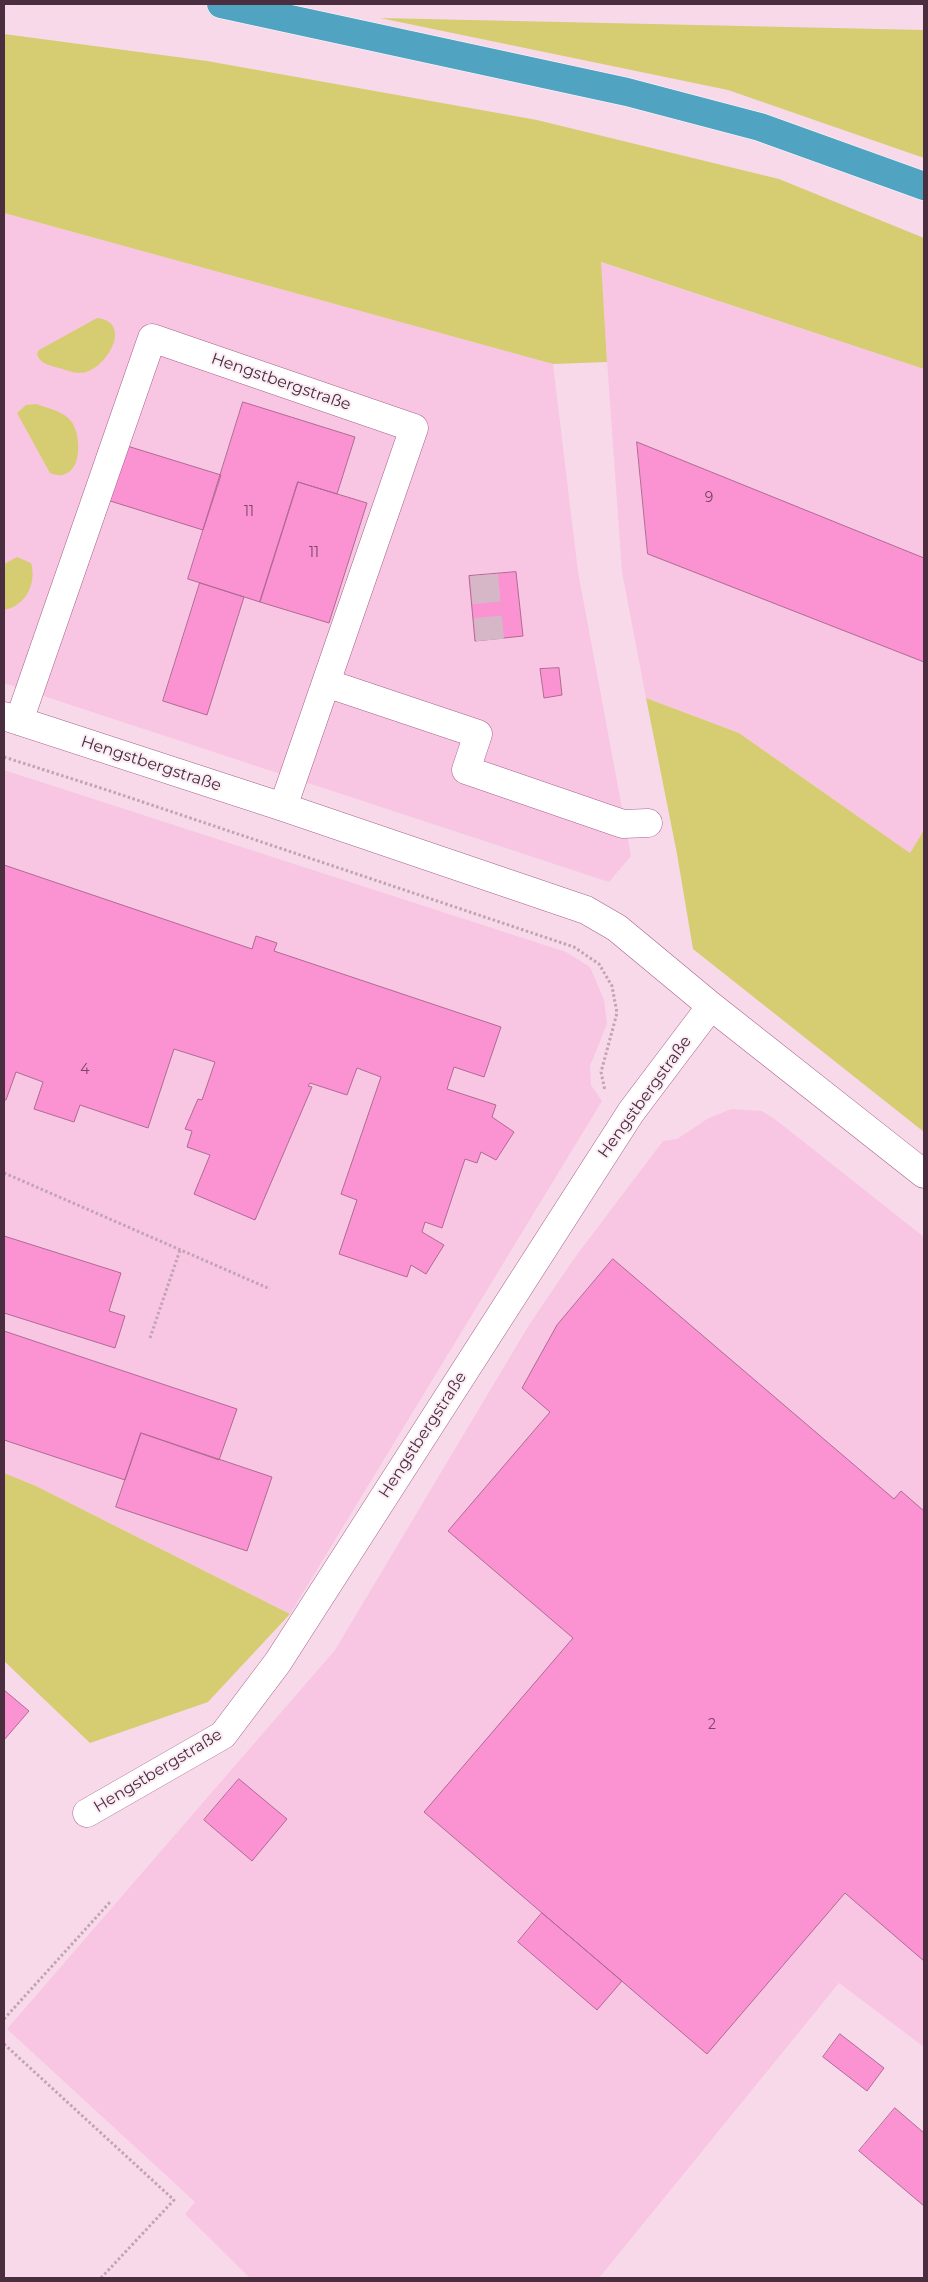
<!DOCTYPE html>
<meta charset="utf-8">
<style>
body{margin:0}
#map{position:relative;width:928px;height:2282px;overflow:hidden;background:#f8d9ea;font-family:Montserrat,sans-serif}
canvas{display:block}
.frame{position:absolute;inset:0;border:5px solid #4a2d3e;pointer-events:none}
</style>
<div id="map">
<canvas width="928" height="2282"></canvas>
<div class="frame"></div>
</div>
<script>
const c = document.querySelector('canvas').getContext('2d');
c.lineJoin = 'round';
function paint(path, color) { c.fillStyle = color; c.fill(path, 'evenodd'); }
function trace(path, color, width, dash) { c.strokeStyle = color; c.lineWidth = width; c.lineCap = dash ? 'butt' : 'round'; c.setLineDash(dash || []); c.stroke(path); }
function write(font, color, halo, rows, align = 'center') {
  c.font = font + ' Montserrat,sans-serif'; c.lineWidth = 4; c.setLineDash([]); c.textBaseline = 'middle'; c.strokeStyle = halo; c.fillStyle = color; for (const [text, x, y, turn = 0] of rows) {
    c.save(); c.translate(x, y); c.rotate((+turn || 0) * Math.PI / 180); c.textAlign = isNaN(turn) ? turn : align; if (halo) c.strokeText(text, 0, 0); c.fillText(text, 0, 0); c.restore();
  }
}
paint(new Path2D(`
 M4,213L553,364L578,572L631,856L609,882L4,683Z
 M600,262L924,369V830L910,853L739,733L646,698L622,572Z
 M4,770L566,952L590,967L604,1000L607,1024L590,1066L591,1085L602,1101L290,1614L36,1486L4,1473Z
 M731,1109L762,1111L776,1120L924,1237V2047L839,1983L599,2278H250L185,2214L195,2202L7,2029L335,1650L529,1325L573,1260L663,1141L677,1139L707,1119Z`), '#f8c6e2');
paint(new Path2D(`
 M380,18L924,30V158L728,90Z
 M4,34L207,61L537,120L779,179L924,238V369L601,262L607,362L553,364L4,213Z
 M97,318C133,322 108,366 86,372C76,375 64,369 55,367C46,364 40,363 37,354L39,350Z
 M36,404C47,408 63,411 71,421C81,433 83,472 62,475C58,476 53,474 50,473L17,413L26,405Z
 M17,557L31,563C37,583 26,606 4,610V564Z
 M646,698L739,733L910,853L924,830V1132L693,949L677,854Z
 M4,1473L36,1486L290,1614L208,1702L90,1743L4,1661Z`), '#d6cd72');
const building = new Path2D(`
 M243,402L355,437L337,494L298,482L260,602L188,579Z
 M637,442L924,558V662L648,554Z
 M124,445L221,475L203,530L107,500Z
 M298,482L367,503L329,623L260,602Z
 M516,572L523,636L475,641L469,576Z
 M200,583L244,597L207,715L163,701Z
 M559,668L562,695L544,698L540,669Z
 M4,865L252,949L256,936L277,943L274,951L501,1027L484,1077L454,1067L447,1089L496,1105L492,1117L514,1132L496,1160L481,1152L477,1163L465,1159L442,1228L425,1222L422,1232L444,1245L426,1274L411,1265L407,1277L339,1254L357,1200L341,1194L381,1077L357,1068L347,1095L310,1083L308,1086L312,1087L255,1220L194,1194L210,1155L187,1147L192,1131L185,1129L198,1099L202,1100L215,1062L174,1049L148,1128L80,1105L74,1122L34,1109L43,1082L16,1072L6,1100H4Z
 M4,1236L121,1273L109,1311L125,1316L115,1348L4,1313Z
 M613,1259L894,1499L901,1491L924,1511V1961L845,1893L707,2054L424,1812L573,1638L448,1531L550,1412L522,1388L557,1325Z
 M4,1331L237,1409L219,1460L141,1433L125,1480L4,1440Z
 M141,1433L272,1477L247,1551L116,1507Z
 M4,1690L29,1711L4,1740Z
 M239,1779L287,1819L252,1861L204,1820Z
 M542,1913L622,1981L597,2010L518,1942Z
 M840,2034L884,2068L867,2091L823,2057Z
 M895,2108L924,2133V2206L859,2151Z`);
paint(building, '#fb92d2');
trace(building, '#af6b94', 1);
trace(new Path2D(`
 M484,575L490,640`), '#d5b7c8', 28, [28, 14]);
const minor = new Path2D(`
 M326,683L478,734L466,770L623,824L648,823
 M4,716L283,807L586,910L617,928L711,1006L924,1174
 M19,721L152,338L414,428L283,807
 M87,1813L223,1735L278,1662L631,1112L711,1006`);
const highway = new Path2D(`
 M221,4L627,92L760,127L924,186`);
trace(minor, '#a6628b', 29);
trace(highway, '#fff', 29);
trace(new Path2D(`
 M4,757L110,791L574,947L599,964L612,986L617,1013L601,1072L605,1091
 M4,1173L270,1289
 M150,1338L180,1250
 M4,2019L111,1901
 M4,2044L174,2200L101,2278`), '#c1a3b4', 3, [2.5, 2.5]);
trace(minor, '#fff', 28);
trace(highway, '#50a3c1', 28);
write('14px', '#764663', null, [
 ["9",709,498],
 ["11",249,512],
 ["11",314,553],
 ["4",85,1070],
 ["2",712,1725]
]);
write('16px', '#4a2d3e', '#fbecf4', [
 ["Hengstbergstraße",281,382,19],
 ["Hengstbergstraße",151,764,18],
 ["Hengstbergstraße",645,1097,-54],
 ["Hengstbergstraße",423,1435,-57],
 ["Hengstbergstraße",158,1771,-31]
]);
</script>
